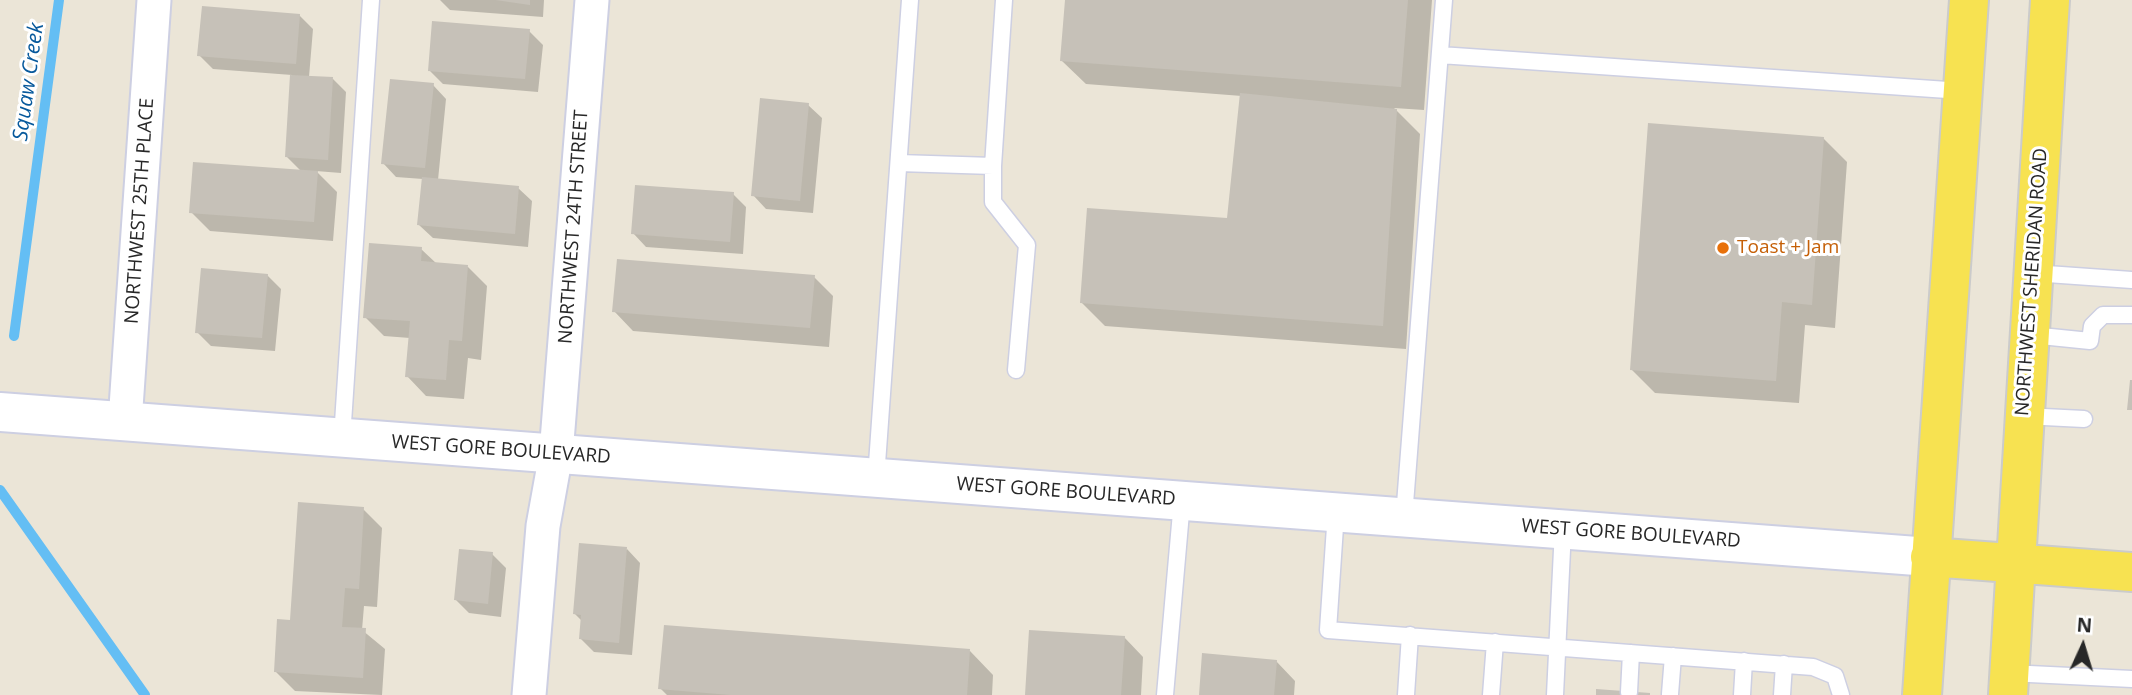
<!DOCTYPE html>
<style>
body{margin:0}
#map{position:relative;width:2132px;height:695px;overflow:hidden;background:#ebe5d7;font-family:"Open Sans",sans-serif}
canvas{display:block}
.north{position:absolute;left:2048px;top:611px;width:70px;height:70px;-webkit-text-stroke:5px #fff;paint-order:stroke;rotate:4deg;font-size:19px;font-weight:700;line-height:28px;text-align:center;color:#272727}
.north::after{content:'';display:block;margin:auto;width:24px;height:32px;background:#272727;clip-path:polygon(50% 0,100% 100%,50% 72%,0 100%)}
</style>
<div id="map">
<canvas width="2132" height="695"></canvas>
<div class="north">N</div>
</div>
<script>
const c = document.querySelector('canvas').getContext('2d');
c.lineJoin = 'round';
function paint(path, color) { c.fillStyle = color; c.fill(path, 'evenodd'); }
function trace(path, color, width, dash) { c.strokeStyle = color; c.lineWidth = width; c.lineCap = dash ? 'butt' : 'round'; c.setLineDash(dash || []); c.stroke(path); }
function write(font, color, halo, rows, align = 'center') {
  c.font = font + ' "Open Sans",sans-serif'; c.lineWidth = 6; c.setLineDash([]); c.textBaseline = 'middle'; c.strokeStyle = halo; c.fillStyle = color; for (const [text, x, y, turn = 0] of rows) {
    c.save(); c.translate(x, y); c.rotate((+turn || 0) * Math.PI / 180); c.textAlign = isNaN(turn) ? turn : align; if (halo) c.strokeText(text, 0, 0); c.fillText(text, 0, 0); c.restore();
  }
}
paint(new Path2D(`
 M440,0H544L543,17L450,10Z
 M1067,0H1432L1424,110L1394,108L1420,134L1406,349L1105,326L1081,302L1228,220L1242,96L1086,84L1062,61Z
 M299,15L313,29L309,77L333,79L346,92L341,173L316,171L337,192L333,241L210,231L191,212L301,171L287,157L292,75L213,69L199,55Z
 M529,31L543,45L538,92L443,84L430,71Z
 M433,85L446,99L438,180L518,188L532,201L528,247L433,238L419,225L423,179L396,177L383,163Z
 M808,105L822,118L813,213L766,209L753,195Z
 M1823,138L1847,162L1835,328L1805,325L1799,403L1655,393L1631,369Z
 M733,194L746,207L743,254L646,247L633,233Z
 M421,249L437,264L468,267L487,286L481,360L468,358L464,399L426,396L407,376L410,338L384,336L365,317Z
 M267,275L281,289L275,351L211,346L197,332Z
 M814,277L833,296L829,347L633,331L614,311Z
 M363,509L382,528L377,607L364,606L362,630L385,649L382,695L295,691L276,672L291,622Z
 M627,549L640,563L632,655L594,652L581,639L582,621L575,614Z
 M492,554L506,568L501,617L469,613L456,600Z
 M1124,637L1143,657L1141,695H1027Z
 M970,651L993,675L992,695H667L660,688Z
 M1276,661L1295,681L1294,695H1200Z`), '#0003');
trace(new Path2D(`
 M14,336L59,0
 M0,490L145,695`), '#64bef4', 10);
paint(new Path2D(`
 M496,0H530V5Z
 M1065,0H1408L1401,87L1060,61Z
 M202,6L300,14L296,64L197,56Z
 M432,21L530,29L525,79L428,71Z
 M290,75L333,77L328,160L285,157Z
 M390,79L434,83L425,168L381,164Z
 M1240,93L1397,109L1383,326L1080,303L1087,208L1227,218Z
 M760,98L809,103L800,201L751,196Z
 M1648,123L1824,137L1812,305L1782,302L1776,381L1630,370Z
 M193,162L318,171L314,222L189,213Z
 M422,177L519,186L515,234L417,225Z
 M635,185L734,192L730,242L631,234Z
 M369,243L422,247L421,261L468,265L462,341L449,340L446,380L405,377L410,321L363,318Z
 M617,259L815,275L810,328L612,312Z
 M201,268L268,274L262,338L195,333Z
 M2130,380H2132V410H2127Z
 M298,502L364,507L359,589L345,588L342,627L366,628L363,678L274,672L277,619L290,620Z
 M579,543L627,547L619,643L579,639L581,615L573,614Z
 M459,549L493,552L488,604L454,600Z
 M664,625L970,649L967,695H731L658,689Z
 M1029,630L1125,636L1121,695H1025Z
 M1202,653L1277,660L1274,695H1199Z
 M1596,689L1650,693V695H1596Z`), '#c6c1b8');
const lane = new Path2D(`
 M1440,55L1962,91
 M899,163L993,166L1004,0
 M993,166V202L1027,245L1016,370
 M2033,273L2132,280
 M2031,335L2090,341L2092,326L2103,315H2132
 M2024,416L2084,419
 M342,438L371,0
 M876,478L910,0
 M1336,512L1328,630L1813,667L1835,676L1841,695
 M1404,517L1444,0
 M2009,673L2132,679
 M1629,692L1631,653
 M1670,694L1673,656
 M1165,695L1182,501
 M1406,695L1410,635
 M1491,695L1495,642
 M1555,695L1563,529
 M1742,695L1744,661
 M1782,695L1784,664`);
const street = new Path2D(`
 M125,422L154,0
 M529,695L543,526L556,454L592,0`);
const secondary = new Path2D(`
 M0,412L1930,557`);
const primary = new Path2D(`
 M1930,557L2132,572
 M1922,695L1969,0
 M2008,695L2050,0`);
trace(lane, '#cdcfe2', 19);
trace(street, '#cdcfe2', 37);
trace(secondary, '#cdcfe2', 42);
trace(primary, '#cbcbcb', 42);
trace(lane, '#fff', 16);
trace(street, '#fff', 33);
trace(secondary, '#fff', 38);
trace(primary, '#f7e251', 38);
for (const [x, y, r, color] of [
 [1723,248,7,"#e8710a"]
]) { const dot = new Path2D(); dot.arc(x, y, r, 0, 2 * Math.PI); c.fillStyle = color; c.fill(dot); trace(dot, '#fff', 2.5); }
write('19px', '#272727', '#fff', [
 ["NORTHWEST 25TH PLACE",140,211,-86],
 ["NORTHWEST 24TH STREET",574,227,-86],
 ["NORTHWEST SHERIDAN ROAD",2032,282,-86],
 ["WEST GORE BOULEVARD",501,450,4],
 ["WEST GORE BOULEVARD",1066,492,4],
 ["WEST GORE BOULEVARD",1631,534,4]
]);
write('19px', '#c56008', '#fff', [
 ["Toast + Jam",1737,248]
], 'left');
write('italic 21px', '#07599c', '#fff', [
 ["Squaw Creek",29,82,-82]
]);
</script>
